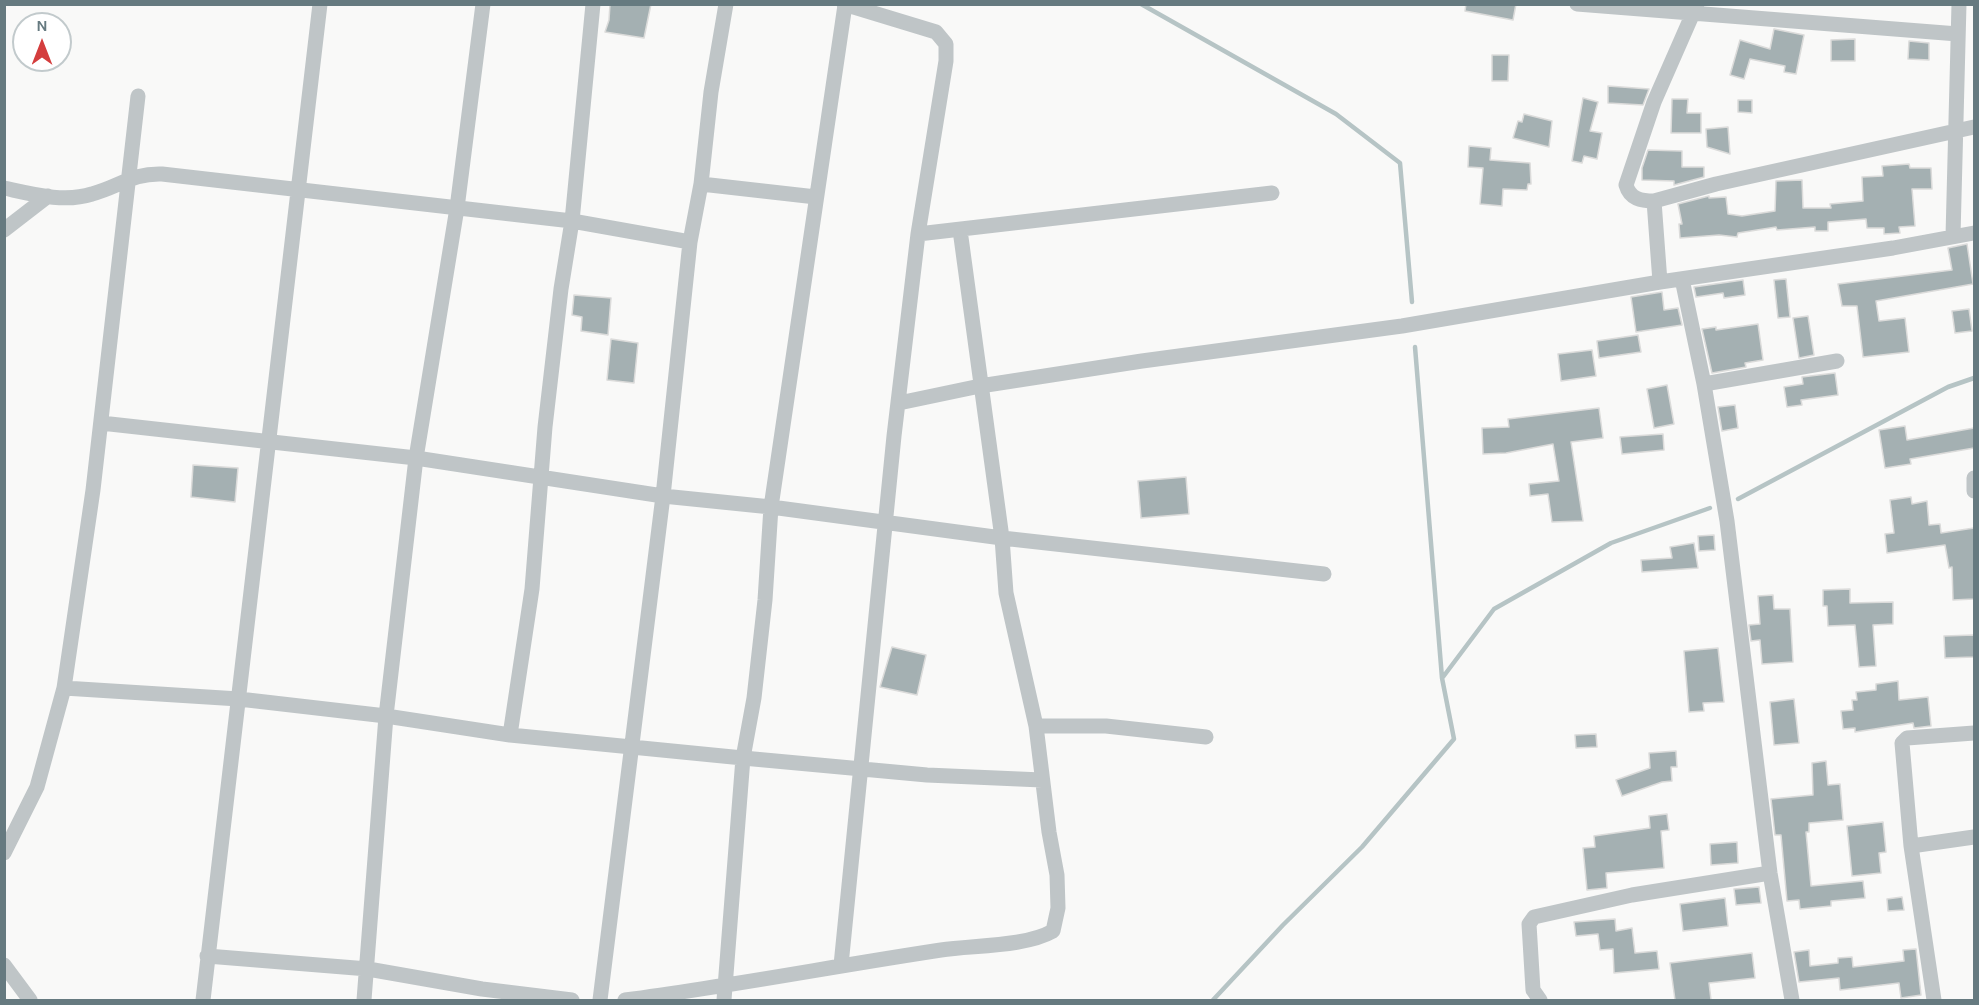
<!DOCTYPE html>
<style>
body{margin:0}
#map{position:relative;width:1979px;height:1005px;overflow:hidden;background:#f9f9f8;font-family:Karla,sans-serif}
canvas{display:block}
.frame{position:absolute;inset:0;border:6px solid #667a80;pointer-events:none}
.north{position:absolute;left:12px;top:12px;width:60px;height:60px;box-sizing:border-box;background:#fff;border:2px solid #c2cacc;border-radius:50%;rotate:0deg;font-size:16px;font-weight:700;line-height:24px;text-align:center;color:#667a80}
.north::after{content:'';display:block;margin:auto;width:21px;height:27px;background:#d43d3d;clip-path:polygon(50% 0,100% 100%,50% 72%,0 100%)}
</style>
<div id="map">
<canvas width="1979" height="1005"></canvas>
<div class="frame"></div>
<div class="north">N</div>
</div>
<script>
const c = document.querySelector('canvas').getContext('2d');
c.lineJoin = 'round';
function trace(path, color, width, dash) { c.strokeStyle = color; c.lineWidth = width; c.lineCap = dash ? 'butt' : 'round'; c.setLineDash(dash || []); c.stroke(path); }
function paint(path, color) { c.fillStyle = color; c.fill(path, 'evenodd'); }
trace(new Path2D(`
 M1141,4L1336,114L1400,163L1412,302
 M1738,499L1948,387L1974,378
 M1443,677L1494,609L1611,543L1710,508
 M1213,1000L1283,925L1362,847L1454,739L1442,678L1415,347`), '#b6c4c5', 4.5);
const building = new Path2D(`
 M610,4H651L644,38L605,32L609,20Z
 M1466,4H1516L1513,20L1465,11Z
 M1774,29L1804,35L1796,74L1784,72L1785,66L1750,59L1744,79L1730,75L1740,40L1770,49Z
 M1855,39V61H1831V40Z
 M1909,41L1929,43V60L1908,59Z
 M1492,55H1509L1508,81H1492Z
 M1608,86L1649,89L1643,105L1608,103Z
 M1583,98L1598,102L1590,131L1602,133L1597,159L1584,156L1582,163L1572,161Z
 M1672,99H1688L1687,113H1701V133H1671Z
 M1738,100H1752V113L1738,112Z
 M1524,114L1552,121L1549,147L1513,138L1518,121L1522,122Z
 M1728,127L1730,154L1707,147L1706,129Z
 M1469,146L1491,148L1490,160L1530,163L1531,184H1528L1527,190L1503,189L1502,206L1480,204L1483,168L1468,167Z
 M1648,150L1682,151V167H1704V177L1674,185V181L1642,180V168Z
 M1909,164L1910,168H1931L1932,189H1912L1915,226L1899,227L1900,233L1884,234V228H1867L1866,219L1828,222V231H1815V227L1777,230L1776,227L1738,233L1737,237L1719,235L1680,238L1679,224H1682L1678,204L1709,196V198L1726,197L1728,214L1742,216L1775,211L1776,181L1802,180L1803,208H1831L1830,204L1863,201L1862,177L1883,176L1882,166Z
 M1967,244L1973,284L1876,301L1879,321L1905,318L1909,352L1863,357L1857,306H1842L1838,284L1952,270L1948,248Z
 M1786,279L1790,317L1778,318L1774,280Z
 M1743,280L1745,295L1724,298L1723,293L1696,297L1694,287Z
 M1662,292L1664,310L1678,308L1682,325L1636,332L1631,297Z
 M574,295L611,298L608,335L581,331L582,317L572,315Z
 M1969,309L1972,331L1955,333L1952,311Z
 M1808,316L1814,355L1799,358L1793,318Z
 M1758,324L1763,360L1745,363L1746,367L1712,373L1702,329L1716,327V330Z
 M1638,335L1641,352L1599,358L1597,341Z
 M611,339L638,343L634,383L607,380Z
 M1592,350L1596,376L1561,381L1558,354Z
 M1835,373L1838,395L1801,400L1802,405L1787,407L1784,387L1803,384L1802,377Z
 M1667,385L1674,424L1654,428L1647,389Z
 M1735,405L1738,428L1722,431L1718,407Z
 M1599,408L1603,438L1571,442L1583,521L1552,522L1548,494L1530,496L1529,484L1559,481L1553,444L1506,453L1483,454L1482,428L1509,427L1508,419Z
 M1905,426L1907,440L1974,428V448L1910,459L1911,464L1885,468L1879,430Z
 M1663,434L1664,450L1622,454L1620,437Z
 M193,465L238,468L235,502L191,497Z
 M1186,477L1189,514L1141,518L1138,481Z
 M1911,497L1912,504L1927,501L1929,525L1940,524L1941,533L1974,528V599L1953,600L1952,567L1949,568L1945,545L1887,553L1885,534L1894,533L1890,500Z
 M1714,535L1715,550L1699,551L1698,536Z
 M1694,543L1698,568L1642,572L1641,560L1672,558L1670,547Z
 M1850,589V603L1893,602V624L1873,625L1876,666L1859,667L1855,625L1828,626L1827,606H1823V590Z
 M1773,595L1774,609H1790L1793,662L1762,664L1760,640L1751,641L1749,625L1760,624L1758,596Z
 M1974,635V657L1945,658L1944,636Z
 M892,647L926,655L917,695L880,687Z
 M1718,648L1724,702L1703,703L1704,711L1689,712L1684,651Z
 M1898,681L1899,700L1928,697L1931,726L1914,728L1913,723L1855,732V728L1843,729L1841,711L1853,710L1852,700H1857L1856,692L1876,690V684Z
 M1794,699L1799,743L1774,745L1770,702Z
 M1596,734L1597,747L1576,748L1575,735Z
 M1676,751L1677,767H1671L1672,781L1662,782L1622,796L1616,780L1650,768L1649,753Z
 M1826,761L1828,785L1840,784L1843,820L1809,823V832H1806L1811,886L1863,881L1865,898L1831,901V906L1800,909L1799,900L1787,901L1781,835H1775L1771,799L1813,795L1812,763Z
 M1667,814L1669,830L1661,831L1664,868L1606,873L1607,888L1587,890L1583,848L1595,847L1594,836L1650,828L1649,816Z
 M1883,822L1886,852L1879,853L1881,873L1852,876L1847,826Z
 M1737,842L1738,863L1711,865L1710,844Z
 M1759,887L1761,903L1736,905L1734,889Z
 M1902,897L1904,910L1888,911L1887,899Z
 M1725,898L1728,926L1683,931L1680,904Z
 M1615,919L1616,931L1632,928L1635,953L1657,951L1659,969L1614,973L1613,949L1600,950L1598,934L1576,936L1574,922Z
 M1916,949L1921,995L1901,998L1899,983L1840,990L1839,978L1799,982L1794,952L1809,950L1810,966L1838,963V958L1852,957L1853,967L1904,961L1903,950Z
 M1752,953L1755,978L1709,983L1711,1000H1675L1670,963Z`);
paint(building, '#a4b0b2');
trace(building, '#dbdbda', 1.5);
trace(new Path2D(`
 M1577,4L1958,34
 M701,184L816,197
 M4,188C32,194 64,203 92,194C119,187 132,173 162,174L572,221L690,242
 M1654,201C1641,201 1630,199 1626,185L1654,102L1697,4
 M4,230L48,196
 M918,234L1272,193
 M1953,236L1959,4
 M1682,279L1704,384L1727,521L1770,873L1792,1000
 M1660,282L1654,201L1716,184L1974,127
 M1704,384L1837,361
 M899,403L980,386L1142,361L1402,326L1660,282L1893,248L1974,233
 M101,423L416,458L663,496L771,507L1002,538L1324,574
 M1974,478V491
 M64,688L239,699L386,716L510,735L743,758L927,775L1042,780
 M1036,726H1106L1206,737
 M510,735L532,589L545,427L561,289L572,221L593,4
 M1911,846L1974,837
 M4,853L37,787L64,688L93,490L138,96
 M207,956L368,969L482,989L572,1000
 M4,965L30,1000
 M841,965L894,436L918,234L946,61V44L936,32L844,4
 M203,1000L320,4
 M364,1000L386,716L416,458L457,208L483,4
 M600,1000L663,496L690,242L701,184L711,92L726,4
 M625,1000C731,986 835,966 941,950C973,945 1025,947 1053,931L1058,908L1057,875L1049,832L1036,726L1006,593L1002,538L960,230
 M724,1000L743,758L754,698L765,600L771,507L845,5
 M1540,1000L1533,990L1529,924L1534,917L1632,895L1770,873
 M1934,1000L1911,846L1902,743L1907,738L1974,733`), '#bfc5c7', 15);
</script>
